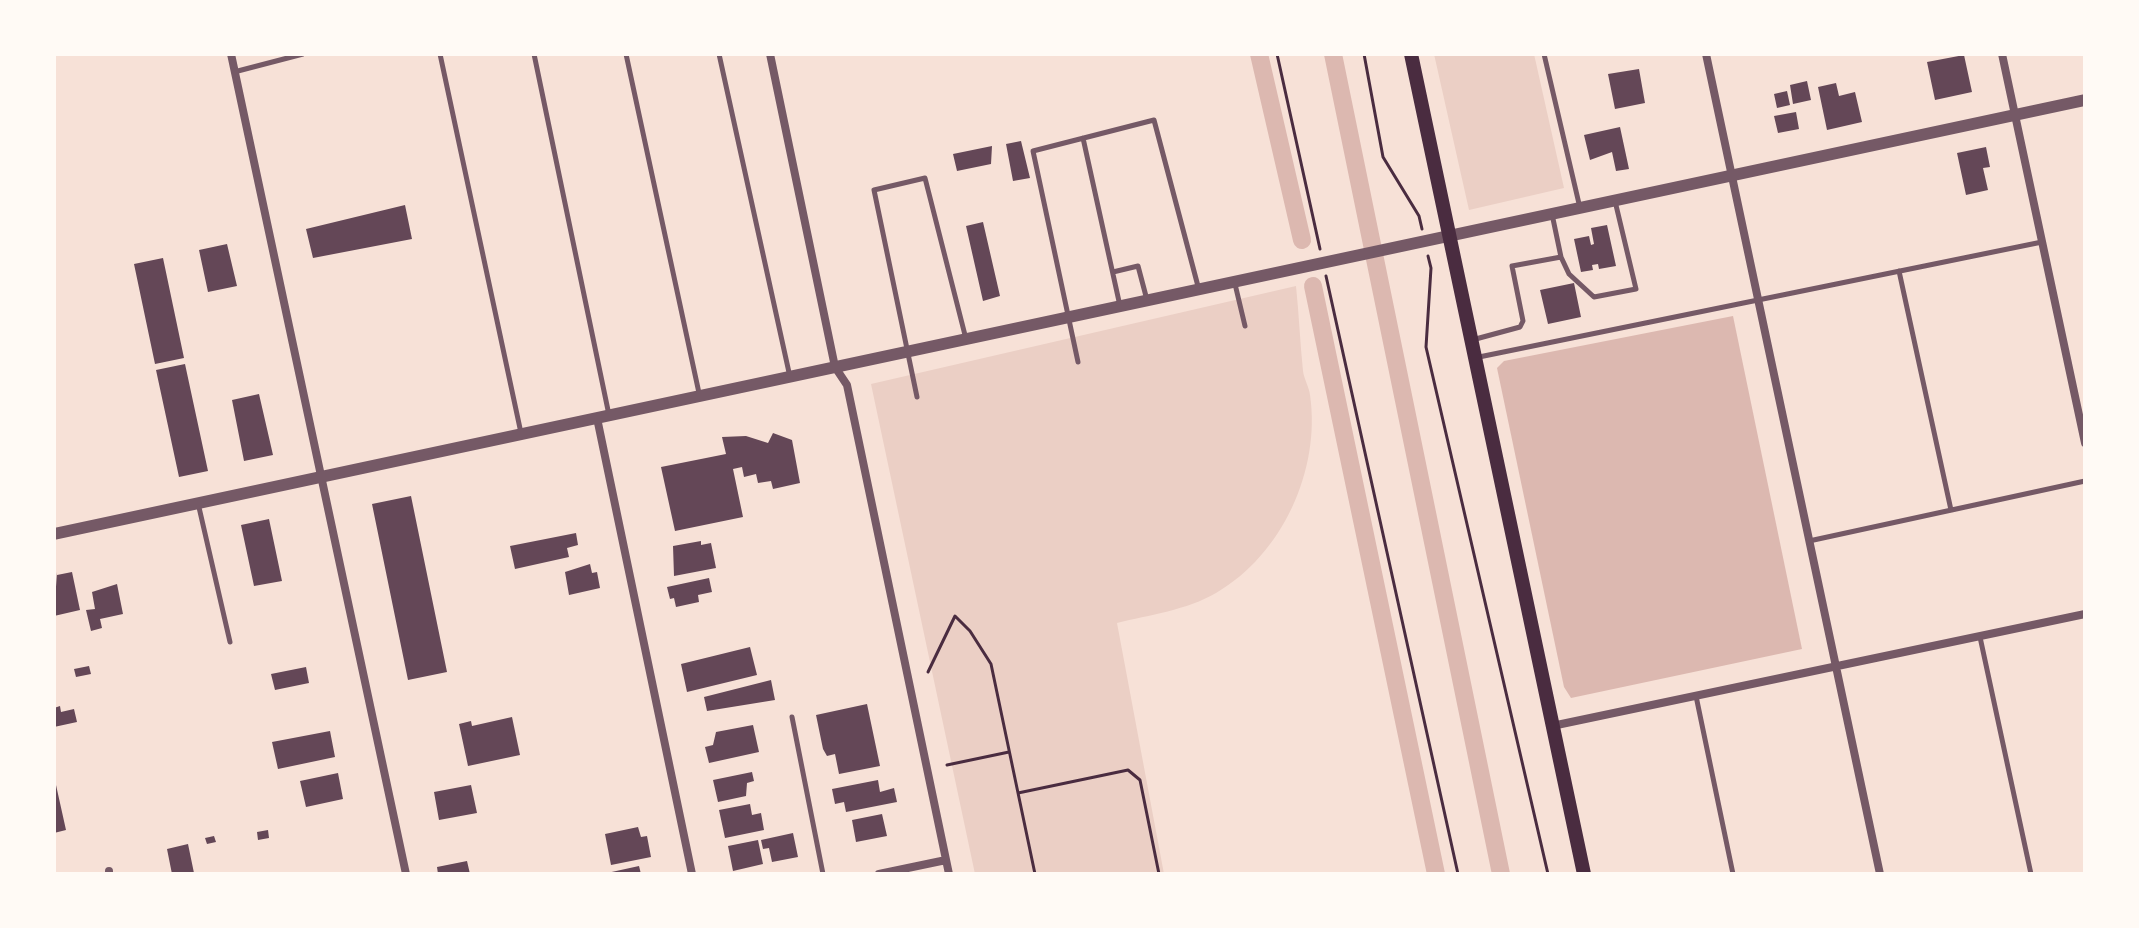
<!DOCTYPE html>
<style>
body{margin:0}
#map{position:relative;width:2139px;height:928px;overflow:hidden;background:#f7e1d7;font-family:Quicksand,sans-serif}
canvas{display:block}
.frame{position:absolute;inset:0;border:56px solid #fffaf5;pointer-events:none}
</style>
<div id="map">
<canvas width="2139" height="928"></canvas>
<div class="frame"></div>
</div>
<script>
const c = document.querySelector('canvas').getContext('2d');
c.lineJoin = 'round';
function paint(path, color) { c.fillStyle = color; c.fill(path, 'evenodd'); }
function trace(path, color, width, dash) { c.strokeStyle = color; c.lineWidth = width; c.lineCap = dash ? 'butt' : 'round'; c.setLineDash(dash || []); c.stroke(path); }
paint(new Path2D(`
 M1434,54H1534L1564,188L1469,210Z
 M1296,286C1299,314 1300,343 1303,371C1304,379 1309,387 1310,395C1321,470 1282,555 1216,593C1187,610 1149,615 1117,623L1164,874H975L871,384Z`), '#ebcfc5');
paint(new Path2D(`
 M1733,316L1802,649L1571,698L1564,687L1497,368L1504,361Z`), '#dcb8b0');
trace(new Path2D(`
 M1259,54L1302,240
 M1333,54L1501,874
 M1313,286L1436,874`), '#dcb8b0', 18);
paint(new Path2D(`
 M1964,55L1972,92L1935,100L1927,62Z
 M1639,69L1645,103L1615,109L1608,74Z
 M1807,81L1811,100L1793,104L1790,85Z
 M1836,83L1839,96L1855,92L1862,122L1827,130L1818,87Z
 M1787,91L1790,105L1777,108L1774,94Z
 M1796,112L1799,129L1778,133L1774,116Z
 M1620,127L1629,169L1616,171L1612,152L1590,160L1584,135Z
 M1021,141L1030,178L1013,181L1006,144Z
 M992,146L991,164L957,171L953,154Z
 M1986,147L1990,167L1983,168L1988,190L1966,195L1957,153Z
 M405,205L412,239L313,258L306,229Z
 M983,222L1000,296L983,301L966,226Z
 M1607,225L1616,266L1599,269L1598,264L1592,265L1593,270L1581,272L1574,239L1589,236L1591,245L1594,244L1591,228Z
 M227,244L237,286L208,292L199,250Z
 M163,258L184,358L155,364L134,264Z
 M1574,283L1581,317L1548,324L1540,290Z
 M185,364L208,471L179,477L156,370Z
 M259,394L273,455L244,461L232,400Z
 M773,433L792,440L800,483L773,489L771,481L758,483L756,474L744,477L742,467L733,469L743,517L675,531L661,467L726,454L722,437L746,436L768,443Z
 M411,496L447,672L408,680L372,504Z
 M269,519L282,581L254,586L241,525Z
 M576,533L578,545L567,548L569,557L515,569L510,546Z
 M701,541V545L711,543L716,568L674,576L673,546Z
 M590,564L592,573L597,572L600,588L569,595L565,572Z
 M57,572V575L72,572L80,610L54,616Z
 M709,578L712,592L698,595L699,602L676,607L674,598L670,599L667,587Z
 M117,584L123,614L100,619L102,628L91,631L86,610L95,609L92,592Z
 M750,647L757,675L687,692L681,664Z
 M89,666L91,674L76,677L74,669Z
 M306,667L309,683L275,690L271,674Z
 M771,680L775,700L707,711L704,697Z
 M867,704L880,766L839,774L835,754L827,756L823,749L816,715Z
 M60,706L61,712L74,709L77,722L54,727V708Z
 M512,717L520,755L468,766L459,724L471,721L472,726Z
 M753,725L759,752L709,763L705,747L713,745L716,732Z
 M330,731L335,757L278,769L272,742Z
 M752,772L754,781L747,783L746,796L718,802L713,780Z
 M338,773L343,799L306,807L300,781Z
 M54,776L66,830L54,833Z
 M878,780L880,792L894,788L897,802L846,812L844,802L835,804L832,789Z
 M471,785L477,813L439,820L434,792Z
 M750,804L752,815L761,813L764,830L725,838L719,810Z
 M882,814L887,836L856,842L852,820Z
 M638,827L641,837L647,836L651,857L611,865L605,834Z
 M268,830L269,838L258,840L257,832Z
 M793,833L798,857L772,862L769,848L763,849L761,840Z
 M214,836L216,842L207,844L205,838Z
 M758,840L763,864L733,871L728,846Z
 M188,844L194,873L172,874L167,849Z
 M467,861L470,874H438L437,867Z
 M639,866L641,874H607V873Z`), '#644757');
trace(new Path2D(`
 M1277,54L1320,249
 M1364,54L1383,157L1419,216L1422,229
 M1428,256L1431,268L1426,347L1548,874
 M1326,276L1458,874
 M928,672L955,616L970,631L991,664L1035,874
 M947,765L1009,752
 M1018,793L1128,770L1140,780L1159,874`), '#4a2c40', 3);
trace(new Path2D(`
 M440,54L521,433
 M534,54L609,415
 M626,54L699,393
 M719,54L790,377
 M1544,54L1580,208
 M234,72L303,54
 M1083,138L1120,306
 M1561,257L1569,274L1594,297L1636,289L1615,201
 M1899,271L1951,510
 M1113,272L1138,266L1147,300
 M1235,284L1245,326
 M1472,340L1520,327L1523,321L1512,266L1561,257L1552,214
 M1479,357L2042,242
 M1078,362L1033,151L1154,120L1199,290
 M917,397L874,190L925,178L966,339
 M198,503L230,642
 M1809,541L2085,481
 M1980,637L2031,874
 M1696,696L1733,874
 M792,717L823,874`), '#755966', 5);
trace(new Path2D(`
 M231,54L406,874
 M770,54L835,367L847,385L949,874
 M1706,54L1880,874
 M2002,54L2085,443
 M597,418L692,874
 M1552,726L2085,614
 M109,871V874
 M879,874L946,860`), '#755966', 8);
trace(new Path2D(`
 M54,534L2085,100`), '#755966', 12);
trace(new Path2D(`
 M1411,54L1584,874`), '#4a2c40', 14);
</script>
